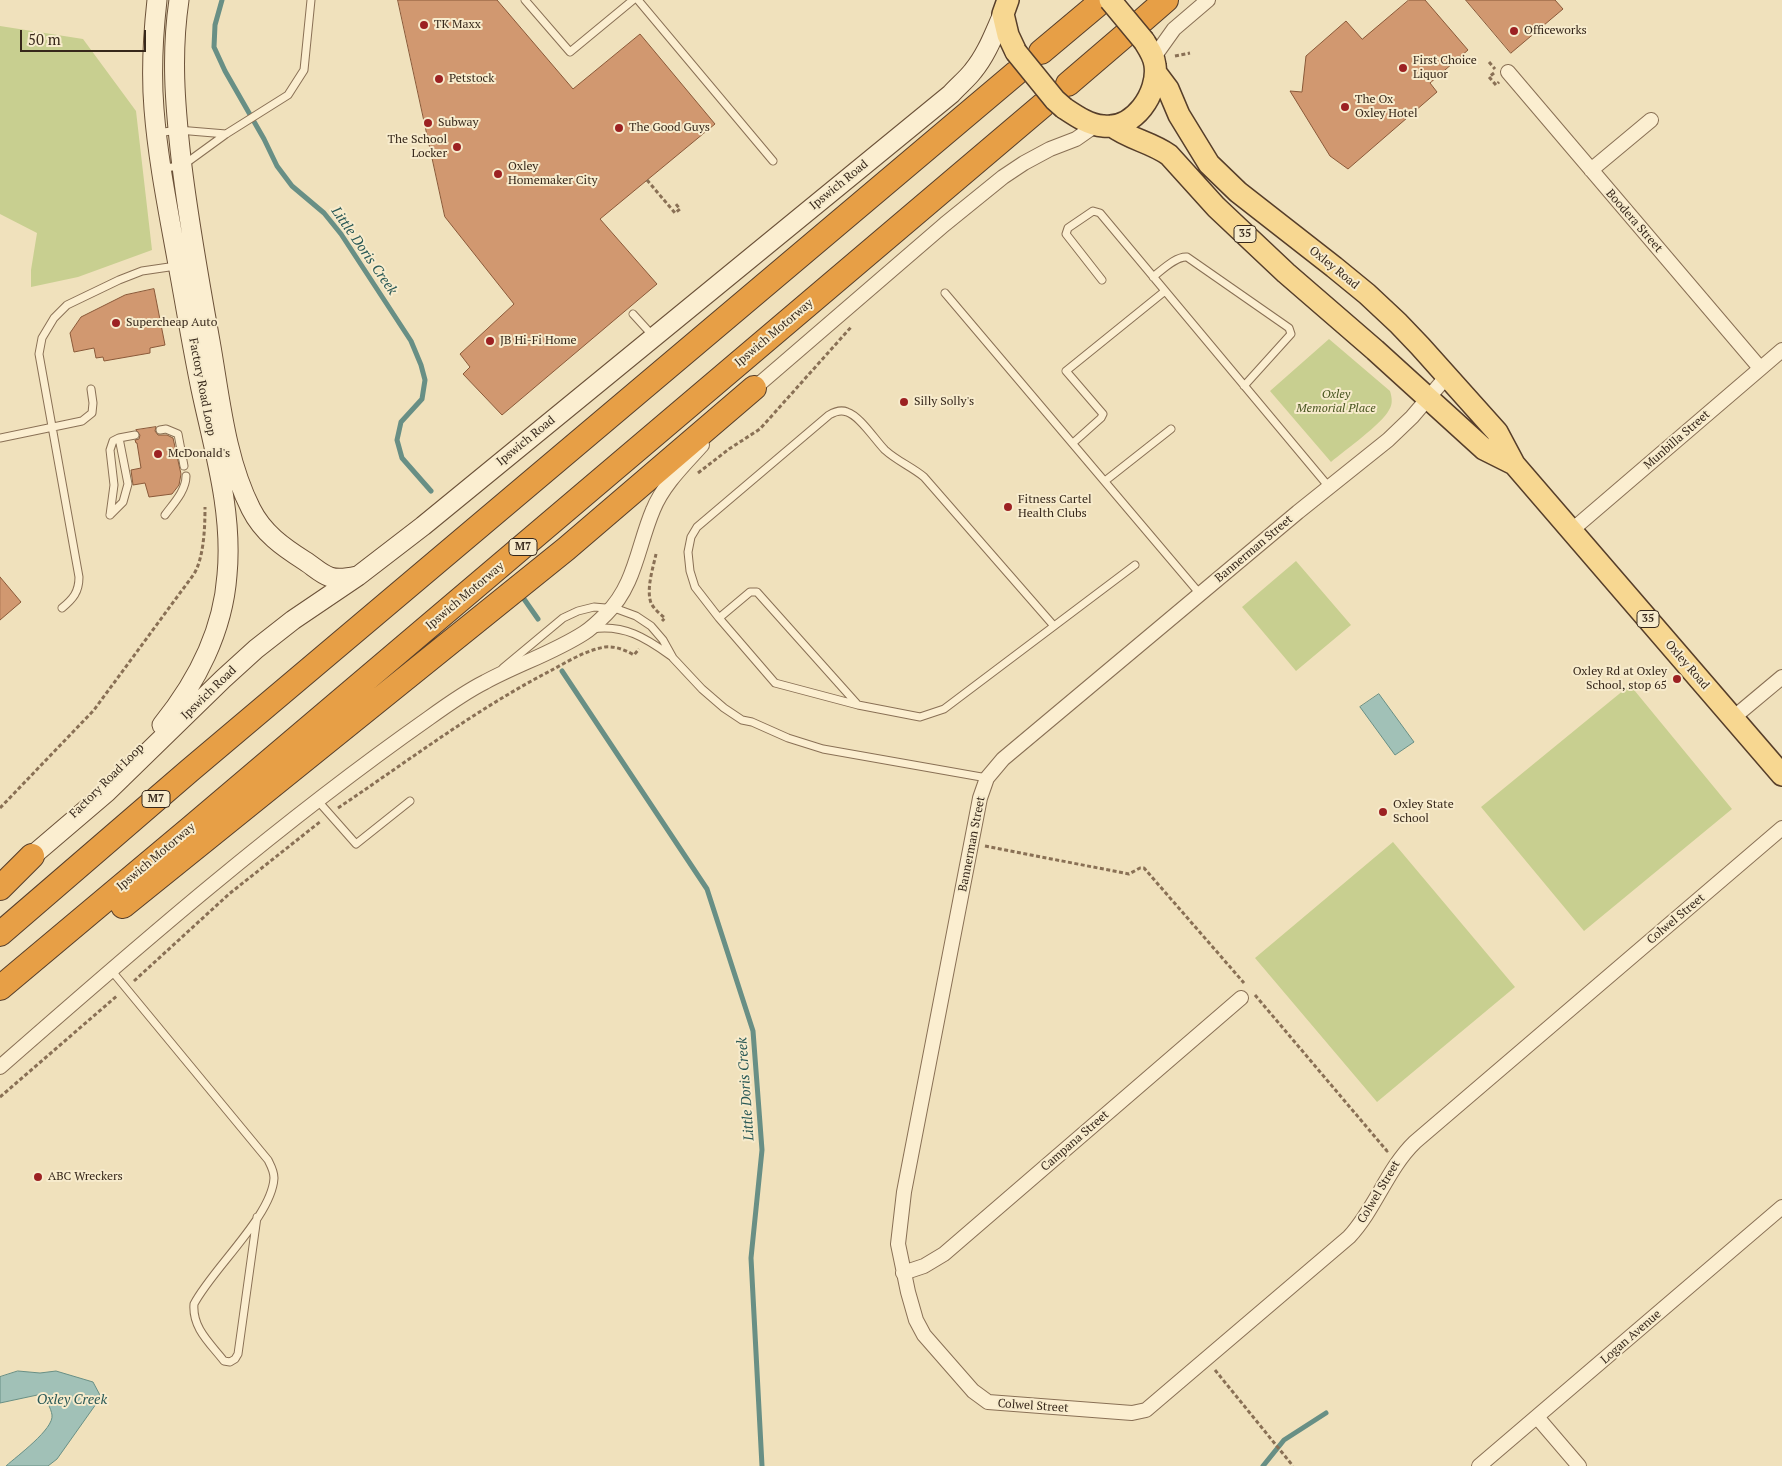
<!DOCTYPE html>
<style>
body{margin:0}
#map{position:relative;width:1782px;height:1466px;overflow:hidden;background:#f0e1bc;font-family:"PT Serif",serif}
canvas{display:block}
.scale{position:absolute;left:20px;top:30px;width:126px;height:22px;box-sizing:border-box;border:2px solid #37281b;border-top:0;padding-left:6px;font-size:15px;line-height:18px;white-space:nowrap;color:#37281b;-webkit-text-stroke:4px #f7ebcc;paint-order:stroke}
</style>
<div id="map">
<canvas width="1782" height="1466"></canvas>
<div class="scale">50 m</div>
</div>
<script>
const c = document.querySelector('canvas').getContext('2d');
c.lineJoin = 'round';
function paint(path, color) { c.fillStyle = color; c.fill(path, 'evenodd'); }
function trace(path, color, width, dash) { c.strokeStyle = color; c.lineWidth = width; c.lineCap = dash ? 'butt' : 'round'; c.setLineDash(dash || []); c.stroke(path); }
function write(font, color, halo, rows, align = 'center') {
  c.font = font + ' "PT Serif",serif'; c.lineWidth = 4; c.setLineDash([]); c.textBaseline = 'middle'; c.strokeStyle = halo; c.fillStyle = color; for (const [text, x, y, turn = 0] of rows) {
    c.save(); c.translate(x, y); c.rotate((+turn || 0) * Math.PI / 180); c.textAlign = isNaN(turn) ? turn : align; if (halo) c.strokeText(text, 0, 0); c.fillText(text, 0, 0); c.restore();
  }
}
paint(new Path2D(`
 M0,26L83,39L136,111L152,250L78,277L31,287V270L37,233L0,214Z
 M1329,339L1390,391C1392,398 1393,404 1389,410C1382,424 1345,450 1331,462L1270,391Z
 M1296,561L1351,625L1296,671L1242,607Z
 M1630,685L1732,809L1584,931L1481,807Z
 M1393,842L1515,987L1377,1102L1255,958Z`), '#c8cf90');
const water = new Path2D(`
 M1379,694L1414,742L1395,755L1360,707Z
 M18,1371L40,1373L56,1371L93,1382L101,1397L57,1459L48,1466H6C17,1456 54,1429 52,1415C51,1408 46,1400 42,1394L0,1403V1377Z`);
paint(water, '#a1c1b7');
trace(water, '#688f85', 1);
trace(new Path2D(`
 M222,0L215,25L214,47L225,71L264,139L277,166L292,186L324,213L341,234L411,341L421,365L425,380L422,399L401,422L397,440L402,458L431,491
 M524,599L538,619
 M562,671L707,889L753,1031L762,1150L751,1258L762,1466
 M1263,1466L1284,1440L1326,1413`), '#688f85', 5);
const building = new Path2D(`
 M398,0H497L573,89L640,34L715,124L600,219L657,284L502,415L463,374L470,367L460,354L514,304L445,217Z
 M1409,0H1425L1468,50L1430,83L1437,92L1348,169L1330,156L1290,91L1302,92L1306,56L1346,21L1362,39Z
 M1466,0H1555L1563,9L1511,53Z
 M154,289L165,345L150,348V353L104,361L103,357L96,358L94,348L74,352L70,333L81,317L125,295Z
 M156,427L155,431L158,435H167L173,438L181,474L179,485L172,494L149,497L145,483L133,485L131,470L141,468L137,443H136L135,440L139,439L140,435L136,430Z
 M0,577L21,602L0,620Z`);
paint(building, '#d19870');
trace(building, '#8a5939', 1);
const service = new Path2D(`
 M525,0L570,52L633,0
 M638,0L773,161
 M157,133L178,130L226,134
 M163,168L182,166L226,134L288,95L304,70L311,0
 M1153,277C1162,270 1176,256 1187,257L1289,328L1291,334L1244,386
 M1102,280L1066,234L1068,228L1093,211L1100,213L1329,487
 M945,293L1200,594
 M633,314L653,336
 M160,430L166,429L178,434L184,466
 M0,438L82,421L92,413L93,403L91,389
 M1073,443L1101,418L1103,414L1066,371L1165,291
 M1105,481L1171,429
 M110,515L114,485L110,450L113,441L119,438L135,435
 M110,515L123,502L128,484L119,438
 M165,515C173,504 186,491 186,476
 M62,608C73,599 79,592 79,577L39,354L42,338L54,318L67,305L119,280L142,271L176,266
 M719,618L750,592H757L858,705
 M1054,626L924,477C912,467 897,461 885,450C875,440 860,416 847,412C840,409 834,412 829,415L697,527L691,537L688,552L690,571L695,587L719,618L775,683L858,705L920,717L944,709L1135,565
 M592,629C624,624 646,638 671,656
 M503,668L563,618L578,611L594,607L617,609L636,616L651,626L663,640L673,658L702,689L724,708L742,720L752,722L788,738L823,749L987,778
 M318,801L356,844L410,801
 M111,970L268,1160C271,1166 274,1171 274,1178C272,1216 212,1269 194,1304C192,1328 210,1343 224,1361L230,1362L235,1359L238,1354L257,1217`);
const minor = new Path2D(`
 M1154,57L1174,29L1208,0
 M1508,72L1760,368
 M1591,170L1651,120
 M1447,376L1412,417L1388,440L1298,512L1003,759L987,778L980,798L904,1192L898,1244L908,1292L916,1320L924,1335L973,1391L988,1402L1132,1413L1146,1410L1349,1237C1376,1208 1387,1169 1415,1142L1782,828
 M750,392L945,224L1003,177L1024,163L1050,149L1076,139L1096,125
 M1572,530L1782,350
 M1733,718L1782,677
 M0,1067C138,946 278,824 429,718C447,705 465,692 485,682C518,664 553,653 584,633C592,628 599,621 606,614C635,586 638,545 653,510C663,485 684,465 702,445
 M903,1273L924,1266L944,1254L1241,998
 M1537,1417L1579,1466
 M1479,1466L1782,1207`);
const secondary = new Path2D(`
 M157,0C153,36 151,73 154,109C158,160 168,209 177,259C185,302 192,346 201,389C214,450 233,512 227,575C223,631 196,683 162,725
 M179,0C171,54 175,104 181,158C188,219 199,280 210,341C220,397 225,458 251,509C263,533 283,547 305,561C313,566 321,574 330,577C339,580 348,578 357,576
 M32,856L107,792L223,679L256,649L293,620L358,576L423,526L951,94C958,86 967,79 973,71C987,54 994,34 1003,14`);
const primary = new Path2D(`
 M1008,0L1003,14L1008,35L1016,52
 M1156,73L1168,89L1179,115L1209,164L1238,192L1334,267L1367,294L1398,323L1420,346L1497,432L1514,464L1782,775
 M1064,108C1076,116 1089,125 1103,126C1134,130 1159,93 1155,65C1154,56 1149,49 1144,41
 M1112,126C1129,139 1151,142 1169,155L1216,207L1286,273L1375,350L1484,449L1514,464`);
const motorway = new Path2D(`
 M1143,20L1166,0
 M1041,52L1097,5
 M1068,84L1124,36
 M0,888L32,856
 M123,906L566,549L754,388
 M0,934L189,771L1016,73
 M0,988L192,827L1043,105`);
trace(service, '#897055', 9);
trace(minor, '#897055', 16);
trace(secondary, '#6b5138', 21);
trace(primary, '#563e2a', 24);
trace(motorway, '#563e2a', 26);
trace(new Path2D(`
 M1175,56L1190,53
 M1489,62L1495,69
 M1494,73L1489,77L1496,85L1499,82
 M647,180L675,213L680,209L675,203
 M698,473L729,449L760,429L852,326
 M656,554C653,568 646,589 651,603C654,609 660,614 665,618L662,621
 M0,808L94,710L194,574C204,557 205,527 205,507
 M338,808C408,761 475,710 550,671C567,662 586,650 605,647C616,646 625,650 634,655L639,649
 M985,846L1129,874L1140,868H1144L1244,983
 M134,981L229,894L321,821
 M1255,995L1387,1151L1389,1149
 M0,1097L118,995
 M1215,1370L1293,1466`), '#897055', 3, [4, 2.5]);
trace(service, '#fbeed0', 7);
trace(minor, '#fbeed0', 14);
trace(secondary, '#fbeed0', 19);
trace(primary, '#f7d791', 21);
trace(motorway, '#e79f46', 24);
const primaryBridge = new Path2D(`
 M1110,0L1144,41
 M1016,52L1055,100L1064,108`);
trace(primaryBridge, '#563e2a', 24, []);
trace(primaryBridge, '#f7d791', 21);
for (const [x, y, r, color] of [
 [424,25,5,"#9c2122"],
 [1514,31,5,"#9c2122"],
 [1403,68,5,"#9c2122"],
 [439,79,5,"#9c2122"],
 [1345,107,5,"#9c2122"],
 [428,123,5,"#9c2122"],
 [619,128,5,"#9c2122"],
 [457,147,5,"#9c2122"],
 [498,174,5,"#9c2122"],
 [116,323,5,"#9c2122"],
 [490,341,5,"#9c2122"],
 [904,402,5,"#9c2122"],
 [158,454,5,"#9c2122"],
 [1008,507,5,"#9c2122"],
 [1677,679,5,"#9c2122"],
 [1383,812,5,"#9c2122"],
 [38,1177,5,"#9c2122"]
]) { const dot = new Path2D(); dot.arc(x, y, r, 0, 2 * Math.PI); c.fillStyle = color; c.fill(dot); trace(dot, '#f7ebcc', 2); }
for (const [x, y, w] of [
 [1245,234,22],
 [523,547,28],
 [1648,619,22],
 [156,799,28]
]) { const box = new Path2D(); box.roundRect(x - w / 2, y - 8.5, w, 17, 4); c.fillStyle = '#f7ebcc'; c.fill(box); trace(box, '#37281b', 1); }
write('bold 11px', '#37281b', null, [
 ["35",1245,234],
 ["M7",523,547],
 ["35",1648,619],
 ["M7",156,799]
]);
write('12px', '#37281b', '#f7ebcc', [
 ["TK Maxx",434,25],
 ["Officeworks",1524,31],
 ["First Choice",1413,61],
 ["Liquor",1413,75],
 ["Petstock",449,79],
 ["The Ox",1355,100],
 ["Oxley Hotel",1355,114],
 ["Subway",438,123],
 ["The Good Guys",629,128],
 ["The School",447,140,"right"],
 ["Locker",447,154,"right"],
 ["Oxley",508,167],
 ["Homemaker City",508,181],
 ["Supercheap Auto",126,323],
 ["JB Hi-Fi Home",500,341],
 ["Silly Solly's",914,402],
 ["McDonald's",168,454],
 ["Fitness Cartel",1018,500],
 ["Health Clubs",1018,514],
 ["Oxley Rd at Oxley",1667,672,"right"],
 ["School, stop 65",1667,686,"right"],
 ["Oxley State",1393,805],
 ["School",1393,819],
 ["ABC Wreckers",48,1177]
], 'left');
write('12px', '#37281b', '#f7ebcc', [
 ["Ipswich Road",839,185,-39],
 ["Boodera Street",1634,221,49],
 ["Oxley Road",1334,268,39],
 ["Ipswich Motorway",774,333,-40],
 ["Factory Road Loop",202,387,79],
 ["Munbilla Street",1677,440,-41],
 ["Ipswich Road",526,441,-39],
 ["Bannerman Street",1254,549,-40],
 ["Ipswich Motorway",465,596,-40],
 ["Oxley Road",1687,665,49],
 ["Ipswich Road",209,693,-44],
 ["Factory Road Loop",107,781,-45],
 ["Bannerman Street",972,844,-79],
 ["Ipswich Motorway",156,857,-40],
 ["Colwel Street",1676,919,-40],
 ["Campana Street",1075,1141,-41],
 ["Colwel Street",1379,1192,-59],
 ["Logan Avenue",1631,1337,-41],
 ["Colwel Street",1033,1406,4]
]);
write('italic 12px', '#485520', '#f7ebcc', [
 ["Oxley",1336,395],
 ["Memorial Place",1336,409]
]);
write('italic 14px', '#295855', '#f7ebcc', [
 ["Little Doris Creek",364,251,55],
 ["Little Doris Creek",746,1089,-94],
 ["Oxley Creek",72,1400]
]);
</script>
